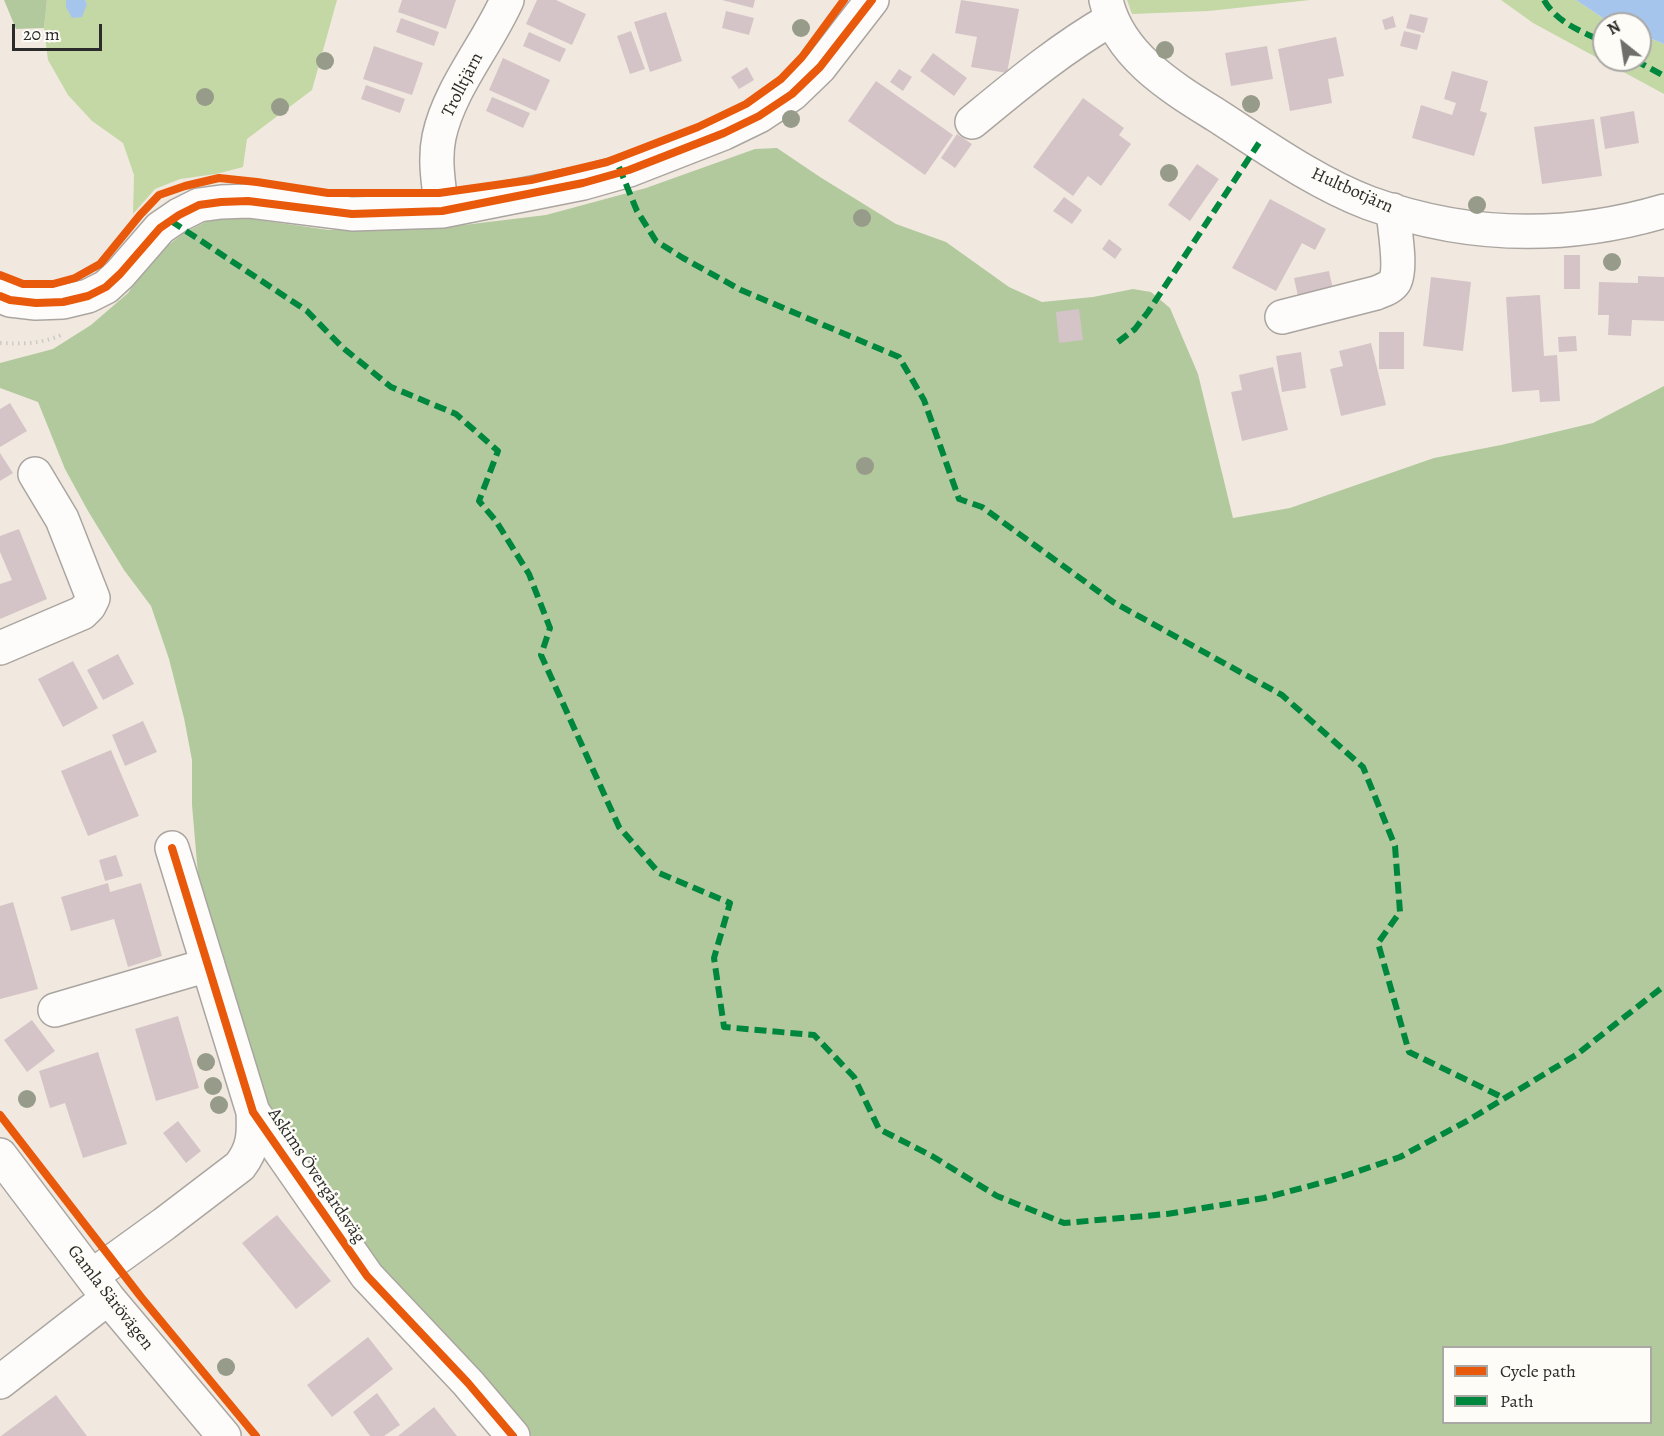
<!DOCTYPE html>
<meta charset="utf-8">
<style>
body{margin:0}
#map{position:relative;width:1664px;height:1436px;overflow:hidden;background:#f1e9df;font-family:Alegreya,serif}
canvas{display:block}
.legend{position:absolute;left:1442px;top:1346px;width:210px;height:78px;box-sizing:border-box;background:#fdfcf7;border:2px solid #a9a8a5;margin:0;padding:8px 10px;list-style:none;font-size:18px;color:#2b2b2b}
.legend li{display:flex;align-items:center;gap:12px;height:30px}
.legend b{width:30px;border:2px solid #a9a8a5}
.north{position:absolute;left:1592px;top:12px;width:60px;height:60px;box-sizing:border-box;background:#fdfcf7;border:2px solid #a9a8a5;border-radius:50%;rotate:330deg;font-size:16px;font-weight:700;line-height:24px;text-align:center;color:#2b2b2b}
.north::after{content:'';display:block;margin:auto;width:21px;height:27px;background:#706e6a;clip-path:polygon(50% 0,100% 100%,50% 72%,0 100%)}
.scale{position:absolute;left:12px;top:24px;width:90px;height:27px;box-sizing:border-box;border:3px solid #2b2b2b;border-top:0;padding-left:8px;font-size:18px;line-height:21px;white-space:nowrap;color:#2b2b2b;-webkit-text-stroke:4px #fdfcf7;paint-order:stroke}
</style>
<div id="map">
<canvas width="1664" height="1436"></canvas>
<ul class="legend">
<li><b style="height:8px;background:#e8590c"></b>Cycle path</li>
<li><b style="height:8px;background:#00873e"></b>Path</li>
</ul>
<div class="north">N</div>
<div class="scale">20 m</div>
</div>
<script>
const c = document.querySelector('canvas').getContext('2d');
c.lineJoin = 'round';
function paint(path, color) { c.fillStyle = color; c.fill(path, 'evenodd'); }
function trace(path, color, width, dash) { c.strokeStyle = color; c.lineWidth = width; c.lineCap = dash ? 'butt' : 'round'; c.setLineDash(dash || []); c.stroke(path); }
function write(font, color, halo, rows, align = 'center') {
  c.font = font + ' Alegreya,serif'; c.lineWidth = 5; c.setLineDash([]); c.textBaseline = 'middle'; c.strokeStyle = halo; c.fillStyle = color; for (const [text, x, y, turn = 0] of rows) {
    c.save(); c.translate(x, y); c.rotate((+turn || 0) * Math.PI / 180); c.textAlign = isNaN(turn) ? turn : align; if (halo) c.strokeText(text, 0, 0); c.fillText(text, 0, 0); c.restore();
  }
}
paint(new Path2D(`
 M47,0H66V7L87,5L85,0H337L312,90L247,139L243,167L216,174L180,179L155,189L133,214L134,175L123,143L92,121L68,95L48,60L44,28Z
 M1127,0H1310L1209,11L1132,14Z
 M1501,0H1576L1612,24H1604V60H1640V34L1664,44V94L1533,23Z`), '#c4d8a6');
paint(new Path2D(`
 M4,0H47L44,28L16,29Z
 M777,148L820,177L896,224L946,242L1009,287L1042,302L1093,297L1133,289L1151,292L1170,308L1198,374L1233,518L1290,508L1434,458L1501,445L1593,423L1664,386V1436H526L376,1264L264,1103L198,875L192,805V760L184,718L169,659L151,606L124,570L88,511L65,469L38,402L0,388V363L53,349L91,325L128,293L154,256L184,233L211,219L238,217L329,230L439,228L546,215L646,188L755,149ZM1444,1348H1650V1422H1444Z`), '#b2c99e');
paint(new Path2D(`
 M66,0H85L87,4L82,17L72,18L66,7Z
 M1576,0H1664V44L1640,34V24H1612Z`), '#a6c5ec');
paint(new Path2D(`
 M402,0H456L446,29L398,12Z
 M537,0H556L586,14L572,45L526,24Z
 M722,0H755L753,8Z
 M961,0L1019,9L1007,73L971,67L977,37L955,33Z
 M726,11L754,18L749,35L722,28Z
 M666,12L682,61L650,72L634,22Z
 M1410,14L1428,18L1424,33L1406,28Z
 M1393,16L1396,27L1385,30L1382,20Z
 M401,18L439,32L434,46L396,32Z
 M631,31L645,69L630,74L617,36Z
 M1404,31L1421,35L1417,50L1400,46Z
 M529,32L566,49L560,62L523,46Z
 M1336,37L1344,76L1328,79L1332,103L1290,111L1278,49Z
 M374,46L423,63L412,95L363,79Z
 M1267,46L1273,79L1231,86L1225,53Z
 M933,53L967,78L954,96L920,71Z
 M503,58L550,80L536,111L489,90Z
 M747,67L754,80L739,89L731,77Z
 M899,69L912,77L903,91L890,82Z
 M1452,71L1488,81L1480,111L1487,113L1474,156L1412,138L1421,105L1452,115L1456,103L1444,99Z
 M876,81L953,135L925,175L848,121Z
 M366,85L405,99L400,113L361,99Z
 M492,97L530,113L523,128L486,111Z
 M1083,98L1124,128L1119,135L1131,144L1101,186L1088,176L1073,196L1033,167Z
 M1634,111L1639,143L1605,149L1600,117Z
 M1594,119L1602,176L1542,184L1534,127Z
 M957,134L972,144L955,168L941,158Z
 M1197,164L1219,179L1190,221L1168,205Z
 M1064,197L1082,210L1072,224L1053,211Z
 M1270,199L1326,229L1315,250L1302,243L1276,291L1232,268Z
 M1109,239L1122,249L1115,259L1102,249Z
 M1564,255H1580V289H1564Z
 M1329,271L1334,294L1299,301L1294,278Z
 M1638,276L1664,277V321L1632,320L1631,336L1608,335L1609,315H1598L1599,282L1638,283Z
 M1431,277L1471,282L1463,351L1423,346Z
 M1540,295L1544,356L1557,355L1560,401L1540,402L1539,390L1512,392L1506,297Z
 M1079,309L1083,340L1059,343L1056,312Z
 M1379,332H1404V369H1379Z
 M1576,336L1577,351L1559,352L1558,337Z
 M1371,343L1386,405L1341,416L1330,369L1343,366L1339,351Z
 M1301,352L1306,388L1282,392L1276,356Z
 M1273,367L1288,430L1242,441L1231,392L1242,390L1239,375Z
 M10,403L27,431L0,447V409Z
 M0,453L13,473L0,481Z
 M19,529L47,599L0,619V584L12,580L0,552V536Z
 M118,654L134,684L103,700L87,670Z
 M73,661L98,708L63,727L38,679Z
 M143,721L157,752L125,766L112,735Z
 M111,750L139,816L88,836L61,771Z
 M116,855L123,876L105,881L99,860Z
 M108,883L110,892L141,883L162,956L128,967L114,919L71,931L61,897Z
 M13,902L38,989L0,999V906Z
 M178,1016L199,1088L156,1101L135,1029Z
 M32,1020L55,1051L27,1072L4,1040Z
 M98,1052L127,1144L83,1158L65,1103L50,1108L39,1071Z
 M178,1121L201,1151L186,1163L163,1133Z
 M277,1215L331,1281L296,1309L242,1243Z
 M368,1337L393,1369L332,1417L307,1385Z
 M377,1393L400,1425L384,1436H370L353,1412Z
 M56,1395L87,1436H1Z
 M434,1407L457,1436H398Z`), '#d5c4c7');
const minor = new Path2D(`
 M1106,0C1118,55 1171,87 1216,115C1264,146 1316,183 1369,203C1466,238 1566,240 1664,211
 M972,122C1017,85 1061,48 1112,19
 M442,211C439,186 434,161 439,137C449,89 487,45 507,0
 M0,296L10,300L36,303L63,302L88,296L106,287L120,274L160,228L179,215L199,205L221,202L248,201L352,214L442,211L583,183L629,170L724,133L759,116L792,94L820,67L872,0
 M1282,317L1376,293C1383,290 1391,288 1395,281C1402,267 1394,226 1393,210
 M0,648L82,613L89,606L93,598L62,519L35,474
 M172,848L253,1112L367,1276L468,1383L513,1436
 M55,1010L208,965
 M0,1155L108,1298L224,1436
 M92,1276L164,1224L240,1166C254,1148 254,1133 253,1112
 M0,1382L108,1298`);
trace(minor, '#aaa5a0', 36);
trace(new Path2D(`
 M0,343C22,344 41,344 61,335`), '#cccac8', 4, [1.5, 4.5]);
trace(minor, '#fdfcfa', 33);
trace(new Path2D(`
 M1544,0C1557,23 1581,31 1604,42
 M1635,60L1664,76
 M619,167L637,211L656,241L683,258L741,290L899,357L924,400L959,499L982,507L1113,602L1282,695L1363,767L1395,846L1400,912L1378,943L1409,1052L1504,1098
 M171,221L307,311L342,347L391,387L456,414L498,451L479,501L496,521L529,574L550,628L541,655L619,827L659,873L730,903L714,958L724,1027L814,1035L854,1077L879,1129L932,1156L997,1196L1064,1223L1167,1214L1264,1198L1332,1180L1400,1157L1467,1121L1576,1055L1664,986
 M1118,342L1135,329L1148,312L1259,143`), '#00873e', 6, [12, 6]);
trace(new Path2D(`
 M0,275L23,284H53L75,278L100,264L140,215L159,195L185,186L219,178L257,182L328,193H439L531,180L607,162L698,127L746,104L781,79L802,57L844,0
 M0,296L10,300L36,303L63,302L88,296L106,287L120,274L160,228L179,215L199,205L221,202L248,201L352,214L442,211L583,183L629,170L724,133L759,116L792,94L820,67L872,0
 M172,848L253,1112L367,1276L468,1383L513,1436
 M0,1115L141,1297L256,1436`), '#e8590c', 8);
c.fillStyle = '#979b89';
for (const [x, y] of [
 [801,28],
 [1165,50],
 [325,61],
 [205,97],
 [1251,104],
 [280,107],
 [791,119],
 [1169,173],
 [1477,205],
 [862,218],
 [1612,262],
 [865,466],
 [206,1062],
 [213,1086],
 [27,1099],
 [219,1105],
 [226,1367]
]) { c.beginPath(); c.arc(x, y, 9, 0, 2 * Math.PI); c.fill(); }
write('18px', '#2b2b2b', '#fdfcf7', [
 ["Trolltjärn",463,85,-63],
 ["Hultbotjärn",1352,191,24],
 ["Askims Övergårdsväg",316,1176,56],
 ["Gamla Särövägen",110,1298,52]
]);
</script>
